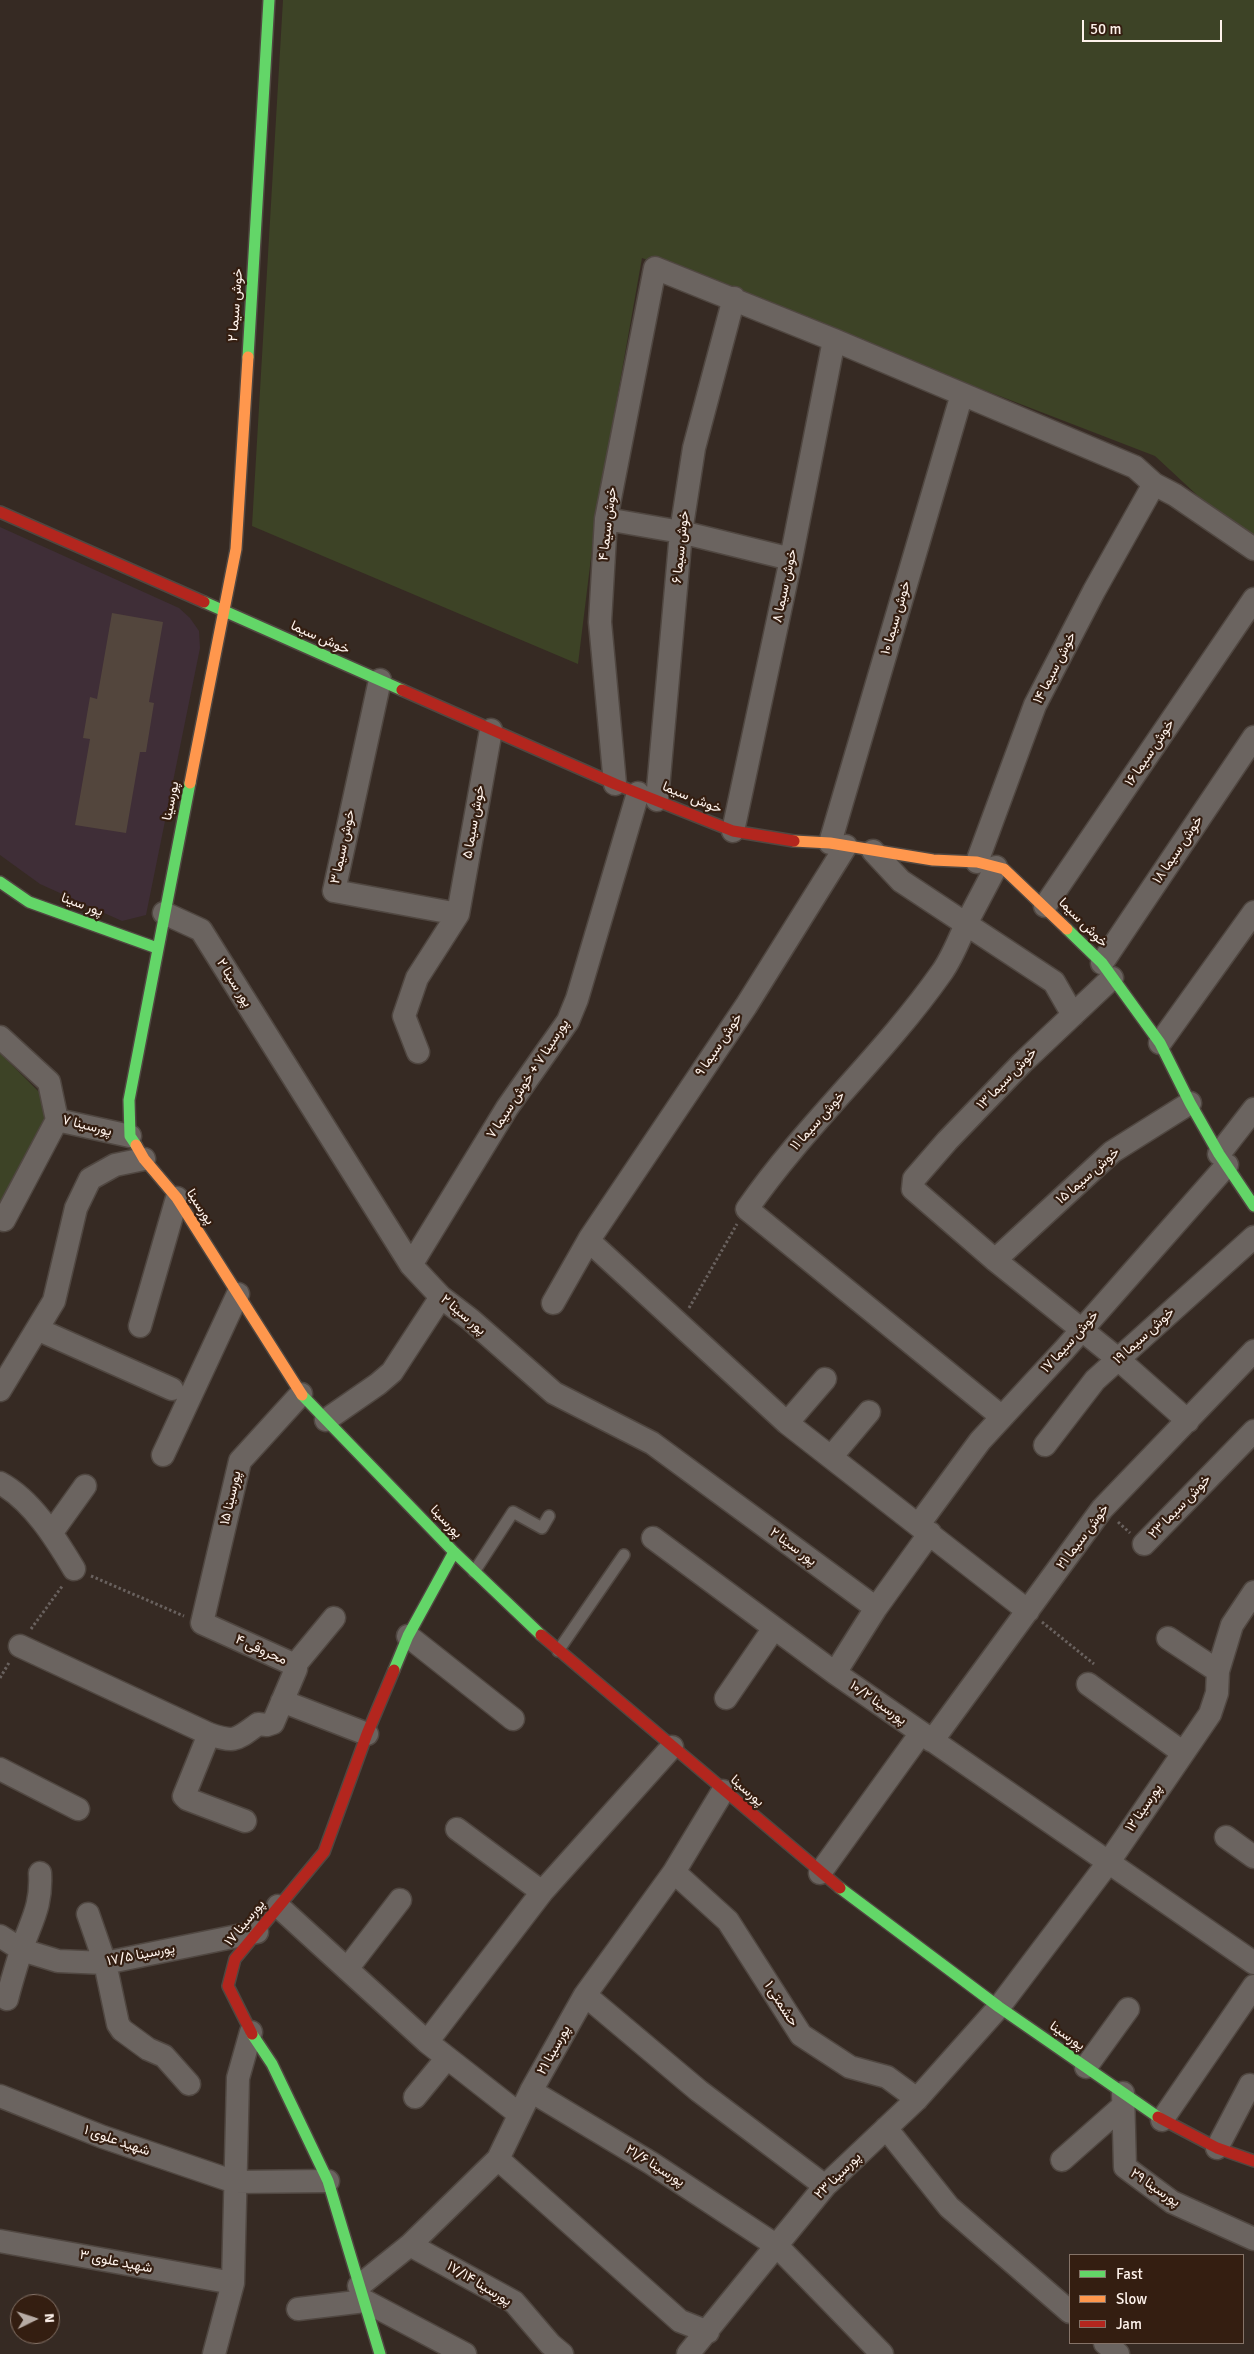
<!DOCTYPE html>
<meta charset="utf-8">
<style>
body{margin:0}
#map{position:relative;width:1254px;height:2354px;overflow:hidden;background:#362a23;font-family:Signika,sans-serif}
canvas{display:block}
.legend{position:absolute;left:1069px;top:2254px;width:175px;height:90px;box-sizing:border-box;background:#341e11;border:1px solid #857368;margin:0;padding:6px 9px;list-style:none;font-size:15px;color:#fef2eb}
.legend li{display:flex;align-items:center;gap:10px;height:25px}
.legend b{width:25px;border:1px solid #857368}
.north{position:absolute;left:10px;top:2294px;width:50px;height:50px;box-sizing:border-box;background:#341e11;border:1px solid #857368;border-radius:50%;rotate:86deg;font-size:14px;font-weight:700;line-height:20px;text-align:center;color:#fef2eb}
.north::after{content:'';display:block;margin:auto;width:18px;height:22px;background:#b8aca5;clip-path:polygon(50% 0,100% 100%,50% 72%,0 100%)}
.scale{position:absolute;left:1082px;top:20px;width:140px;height:22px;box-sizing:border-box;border:2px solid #fef2eb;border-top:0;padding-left:6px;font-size:15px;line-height:18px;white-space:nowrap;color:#fef2eb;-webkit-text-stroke:4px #341e11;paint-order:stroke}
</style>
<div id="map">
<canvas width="1254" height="2354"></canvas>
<ul class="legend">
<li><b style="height:6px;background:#63d668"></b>Fast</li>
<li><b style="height:6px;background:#ff974d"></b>Slow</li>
<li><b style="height:6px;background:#b3261e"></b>Jam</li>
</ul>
<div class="north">N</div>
<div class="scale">50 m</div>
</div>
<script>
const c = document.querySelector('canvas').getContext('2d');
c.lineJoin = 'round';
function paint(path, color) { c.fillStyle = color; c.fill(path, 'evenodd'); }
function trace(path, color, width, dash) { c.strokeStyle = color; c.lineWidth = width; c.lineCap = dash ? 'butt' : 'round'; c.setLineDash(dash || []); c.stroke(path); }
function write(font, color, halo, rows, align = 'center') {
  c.font = font + ' Signika,Vazirmatn,sans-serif'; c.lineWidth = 4.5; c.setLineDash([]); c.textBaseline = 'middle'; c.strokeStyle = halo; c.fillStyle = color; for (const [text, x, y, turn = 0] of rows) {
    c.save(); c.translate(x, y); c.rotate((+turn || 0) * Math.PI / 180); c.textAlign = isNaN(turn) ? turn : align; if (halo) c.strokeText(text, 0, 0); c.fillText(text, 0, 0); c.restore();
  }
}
paint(new Path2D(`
 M0,527L179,608L190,618L199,631L200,648L146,915L122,921L40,884L0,855Z`), '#3f2e37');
paint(new Path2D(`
 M283,0H1254V548L1155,456L642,258L596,517L578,664L252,526Z
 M0,1053L45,1098L46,1133L0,1206Z`), '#3d4326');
paint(new Path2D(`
 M112,613L163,622L149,702L154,703L146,752H140L126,833L75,825L90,739L83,738L90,697L97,699Z`), '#53463d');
const lane = new Path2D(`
 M474,1572L513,1512L542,1528L549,1516
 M558,1651L624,1555`);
const street = new Path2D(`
 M606,519L681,532L791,559
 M380,680L334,891L458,914
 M615,784L600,622L606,519L655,268L834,340L1135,467L1154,484L1175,495L1254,549
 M657,800L681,532L694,448L734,298
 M733,831L791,559L834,340
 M830,843L962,394
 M873,851L901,881L966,924C959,940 952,958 942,972C883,1056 805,1125 747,1209L1002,1417
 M977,862L1035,705L1094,591L1154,484
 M996,867L966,924L1054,982L1073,1015
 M1045,906L1254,599
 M164,913L201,930L411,1265L441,1297L471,1320L554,1393L652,1443L876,1608
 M1102,963L1254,737
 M1112,978L1022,1063L947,1141L914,1179L913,1189L995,1260L1118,1359L1188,1421
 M0,1037L49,1082L57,1120
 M1160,1043L1254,912
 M418,1052L404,1016L417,978L458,914L491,730
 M57,1120L130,1136
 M1219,1154L1254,1109
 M0,1217L4,1220L57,1120
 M589,1241L787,1423L1028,1611
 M995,1260L1112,1152L1190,1103
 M411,1265L507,1108L568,1021L577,999L638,793
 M553,1303L590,1238L746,1006L846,846
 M140,1326L177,1198
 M37,1329L172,1389
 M0,1390L54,1301L76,1208L90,1179L115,1165L144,1159
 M326,1420L378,1384L392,1372L441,1297
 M787,1423L825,1379
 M1045,1445L1095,1380L1254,1237
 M163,1455L238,1294
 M831,1457L869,1412
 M0,1483C32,1500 56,1539 74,1569
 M919,1524L980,1441L1064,1350L1227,1165
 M52,1532L85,1486
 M653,1538L835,1673L1254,1963
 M1144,1544L1254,1431
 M408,1636L513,1719
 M1168,1638L1218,1671
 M20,1646L209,1734C235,1743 236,1740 258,1724L267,1725L273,1723L296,1669L295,1665L202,1623L240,1461L301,1394
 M295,1665L334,1618
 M835,1673L876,1608L930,1533
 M1088,1684L1182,1752
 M726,1698L774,1628
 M282,1701L367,1734
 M209,1734L184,1796L187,1799L245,1821
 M932,1741L1102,1509L1254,1351
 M0,1769L78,1809
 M457,1829L542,1892
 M1226,1837L1254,1857
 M674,1872L728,1921L801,2035L850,2067L887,2077L917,2099
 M820,1873L921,1733
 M278,1906L427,2042L519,2114
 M88,1914L105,1963L118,2024L122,2030L148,2049L164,2056L189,2084
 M0,1936L22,1950L58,1961L105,1963L257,1932
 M347,1969L400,1900
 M585,1995L699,2091L825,2186
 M7,1999C11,1983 16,1967 21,1951C31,1921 42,1907 40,1873
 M427,2042L542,1892L672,1747
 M1086,2067L1128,2009
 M531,2091L651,2163L777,2246L882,2354
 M1123,2093L1125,2167L1172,2202L1254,2239
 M0,2096L103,2137L235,2182L328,2181
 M415,2097L447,2058
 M1162,2120L1254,1986
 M886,2128L949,2207L1070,2312
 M1217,2148L1250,2085
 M498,2159L680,2321L708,2332
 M1062,2160L1123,2106
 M0,2241L233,2283
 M410,2245L514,2302L550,2344L562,2354
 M359,2286L410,2245L498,2159L531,2091L585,1995L674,1872L723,1791
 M298,2309L365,2301L465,2354
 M1105,2343L1118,2354
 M214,2354L233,2283L238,2078L251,2032
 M688,2354L825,2186L917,2099L999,2007L1108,1863L1210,1714L1217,1693L1218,1671L1232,1625L1254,1592`);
const fast = new Path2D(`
 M248,357L269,0
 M204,602L402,690
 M0,882L29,902L157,948
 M1067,929L1102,963L1160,1043L1190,1103L1219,1154L1254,1206
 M136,1145L130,1136L129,1100L190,783
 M302,1395L454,1552L541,1635
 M394,1670L408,1636L454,1552
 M840,1888L999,2007L1158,2117
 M252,2034L272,2064L328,2181L380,2354`);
const slow = new Path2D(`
 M190,783L236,549L248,357
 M794,841L830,843L933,860L977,862L1004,869L1067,929
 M136,1145L144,1159L177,1198L302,1395`);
const jam = new Path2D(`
 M0,512L204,602
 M402,690L615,784L733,831L794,841
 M541,1635L840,1888
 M252,2034L228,1986L235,1959L324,1852L367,1734L394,1670
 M1158,2117L1217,2148L1254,2161`);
trace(lane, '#504741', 14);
trace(street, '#504741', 25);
trace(fast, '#504741', 14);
trace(slow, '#504741', 14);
trace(jam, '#504741', 14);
trace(new Path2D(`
 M689,1308L737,1224
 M1118,1522L1130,1533
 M91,1576L184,1616
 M1042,1622L1094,1664
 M31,1629L63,1585
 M0,1678L10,1661`), '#69615e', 3, [2.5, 2.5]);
trace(lane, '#6b6460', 11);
trace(street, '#6b6460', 22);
trace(fast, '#63d668', 11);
trace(slow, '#ff974d', 11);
trace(jam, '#b3261e', 11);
write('14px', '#fef2eb', '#341e11', [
 ["خوش سیما ۲",236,305,-86],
 ["خوش سیما ۴",608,524,-83],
 ["خوش سیما ۶",681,547,-84],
 ["خوش سیما ۸",785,586,-78],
 ["خوش سیما ۱۰",896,618,-74],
 ["خوش سیما",320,638,24],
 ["خوش سیما ۱۴",1055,668,-63],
 ["خوش سیما ۱۶",1150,753,-56],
 ["خوش سیما",692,798,22],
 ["پورسینا",171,801,-79],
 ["خوش سیما ۵",474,822,-80],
 ["خوش سیما ۳",343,847,-78],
 ["خوش سیما ۱۸",1178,850,-56],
 ["پور سینا",82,905,20],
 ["خوش سیما",1083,923,45],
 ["پور سینا ۲",234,983,58],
 ["خوش سیما ۹",719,1045,-56],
 ["پورسینا ۷ + خوش سیما ۷",528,1079,-57],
 ["خوش سیما ۱۳",1007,1079,-46],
 ["خوش سیما ۱۱",818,1121,-48],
 ["پورسینا ۷",87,1126,14],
 ["خوش سیما ۱۵",1088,1176,-41],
 ["پورسینا",200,1207,57],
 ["پور سینا ۲",463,1315,40],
 ["خوش سیما ۱۹",1144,1336,-42],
 ["خوش سیما ۱۷",1070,1342,-48],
 ["پورسینا ۱۵",231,1498,-77],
 ["خوش سیما ۲۳",1180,1507,-46],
 ["پورسینا",446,1522,46],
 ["خوش سیما ۲۱",1083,1537,-53],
 ["پور سینا ۲",793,1547,36],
 ["محروقی ۴",261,1650,24],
 ["پورسینا ۱۰/۲",878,1703,35],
 ["پورسینا",747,1791,41],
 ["پورسینا ۱۲",1144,1808,-56],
 ["پورسینا ۱۷",245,1923,-51],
 ["پورسینا ۱۷/۵",141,1955,-11],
 ["حشمتی ۱",781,2004,57],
 ["پورسینا",1067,2036,35],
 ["پورسینا ۲۱",554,2050,-61],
 ["شهید علوی ۱",117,2141,19],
 ["پورسینا ۲۱/۶",655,2166,32],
 ["پورسینا ۲۳",838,2176,-45],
 ["پورسینا ۲۹",1155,2188,34],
 ["شهید علوی ۳",116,2262,11],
 ["پورسینا ۱۷/۱۴",479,2284,31]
]);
</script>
